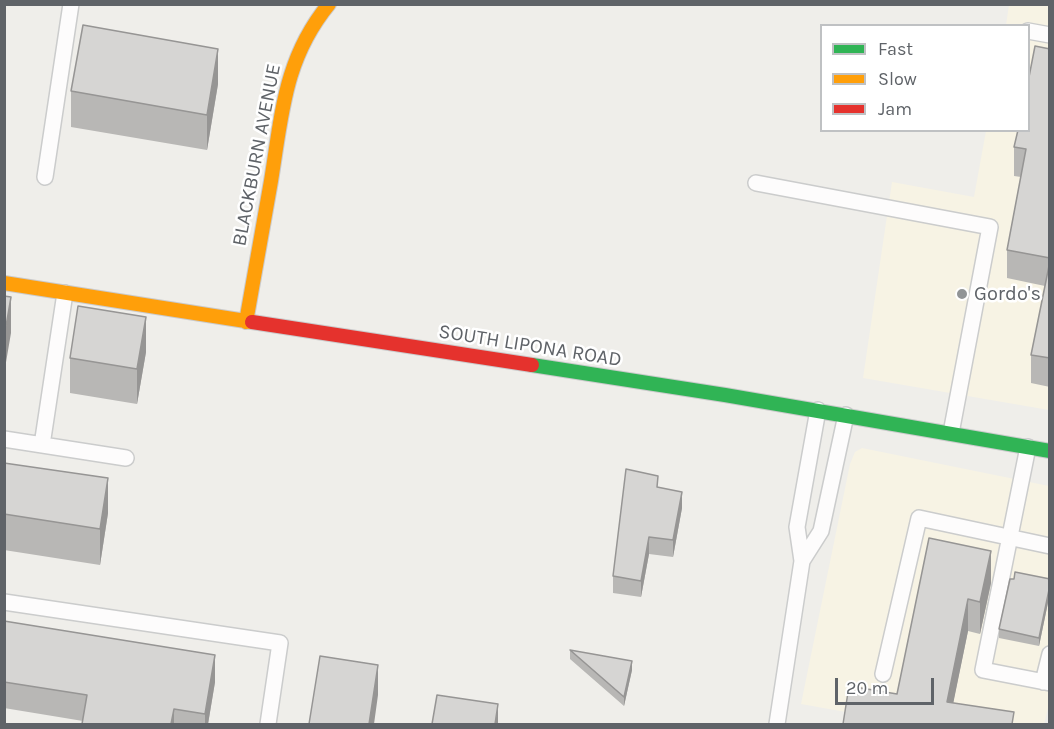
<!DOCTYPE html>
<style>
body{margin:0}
#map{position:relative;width:1054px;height:729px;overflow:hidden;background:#efeeea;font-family:Karla,sans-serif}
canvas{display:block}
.frame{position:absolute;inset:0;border:6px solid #5f6368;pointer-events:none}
.legend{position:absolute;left:820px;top:24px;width:210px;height:108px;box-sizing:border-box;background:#fff;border:2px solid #bfc1c3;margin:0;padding:8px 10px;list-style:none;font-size:18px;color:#5f6368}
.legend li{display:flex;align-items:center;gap:12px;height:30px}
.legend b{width:30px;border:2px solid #bfc1c3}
.scale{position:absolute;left:835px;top:678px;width:99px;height:27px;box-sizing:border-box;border:3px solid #5f6368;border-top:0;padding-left:8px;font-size:18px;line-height:21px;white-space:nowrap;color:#5f6368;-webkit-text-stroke:4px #fff;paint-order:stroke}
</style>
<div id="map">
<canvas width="1054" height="729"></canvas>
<div class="frame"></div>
<ul class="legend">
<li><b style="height:8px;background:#30b455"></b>Fast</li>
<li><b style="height:8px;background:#ff9f0a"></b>Slow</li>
<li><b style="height:8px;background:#e5322d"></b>Jam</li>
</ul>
<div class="scale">20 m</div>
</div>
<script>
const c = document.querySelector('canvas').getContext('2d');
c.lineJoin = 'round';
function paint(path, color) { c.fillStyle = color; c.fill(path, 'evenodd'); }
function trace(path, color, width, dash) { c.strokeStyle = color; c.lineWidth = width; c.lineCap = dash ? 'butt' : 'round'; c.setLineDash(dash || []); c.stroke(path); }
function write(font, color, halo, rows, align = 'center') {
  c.font = font + ' Karla,sans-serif'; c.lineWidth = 5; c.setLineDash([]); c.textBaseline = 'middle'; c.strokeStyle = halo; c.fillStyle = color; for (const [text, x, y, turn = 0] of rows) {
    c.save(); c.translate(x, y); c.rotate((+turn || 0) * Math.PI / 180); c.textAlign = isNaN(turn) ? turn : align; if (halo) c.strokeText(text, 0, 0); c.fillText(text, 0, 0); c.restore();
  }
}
paint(new Path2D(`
 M1009,5H1049V410L863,378L892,182L974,197L986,131L1028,130V26L1006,25Z
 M862,448L1049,486L1050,700L1044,724H913L801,704L850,464L855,452Z`), '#f7f3e4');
const lane = new Path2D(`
 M1028,31L1050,35
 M45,177L71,4
 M756,183L990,227L951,433
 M4,439L126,458
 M42,445L65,293
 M1028,447L983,670L1050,683
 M802,561L821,531L846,415
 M4,602L280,643L268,724
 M883,674L919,518L1050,546
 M1043,682L1050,654
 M777,724L802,561L797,527L818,410`);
const fast = new Path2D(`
 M532,365L725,395L1050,451`);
const slow = new Path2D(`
 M4,283L252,322
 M246,322C254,275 263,228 271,181C282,114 284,59 329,4`);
const jam = new Path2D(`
 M252,322L532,365`);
trace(lane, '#cbcccc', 18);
trace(fast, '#cacacb', 16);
trace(slow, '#cacacb', 16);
trace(jam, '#cacacb', 16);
trace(lane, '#fdfcfc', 15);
trace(fast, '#30b455', 14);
trace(slow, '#ff9f0a', 14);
trace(jam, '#e5322d', 14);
paint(new Path2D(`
 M1050,49V387L1031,383V355L1045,286L1007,278V250L1021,177L1014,176V147Z
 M218,84L207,150L71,127V91Z
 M146,352L137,404L70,393V358Z
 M4,463L108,513L100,565L4,550Z
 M658,488L682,508L673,557L649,554L641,597L613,593V576Z
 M929,538L991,583L980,634L968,631L953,703L1014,724L897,694Z
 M1014,579H1050V593L1039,646L999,638V629Z
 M4,621L215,682L208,724H82L83,721L4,708Z
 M570,650L632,670L624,706L570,659Z`), '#b8b7b5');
paint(new Path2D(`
 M218,49V84L207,150V115Z
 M11,297V333L4,374V338Z
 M146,317V352L137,404V369Z
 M108,478V513L100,565V529Z
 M682,492V508L673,557V540Z
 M649,537V554L641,597V581Z
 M991,551V583L980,634V602Z
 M1050,585V593L1039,646V638Z
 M968,599V631L949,724L947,702Z
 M215,655V682L208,724H205V714Z
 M632,661V670L624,706V697Z
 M378,665V695L374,724H369Z
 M498,704V724H495Z
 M174,709V724H171Z`), '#969594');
const building = new Path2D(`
 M83,25L218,49L207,115L71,91Z
 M1035,46L1050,49V258L1007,250L1026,149L1014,147L1018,130H1029V77Z
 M1050,261V358L1031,355Z
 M4,296L11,297L4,338Z
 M78,306L146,317L137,369L70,358Z
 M4,463L108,478L100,529L4,514Z
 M626,469L658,476L657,487L682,492L673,540L649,537L641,581L613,576Z
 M929,538L991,551L980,602L968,599L947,702L1014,712L1012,724H843L849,686L897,694Z
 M1015,572L1050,579V585L1039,638L999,629L1010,579H1014Z
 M4,621L215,655L205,714L174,709L171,724H82L87,695L4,682Z
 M570,650L632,661L624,697Z
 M320,656L378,665L369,724H309Z
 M437,695L498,704L495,724H432Z`);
paint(building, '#d6d5d3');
trace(building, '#969594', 1.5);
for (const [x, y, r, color] of [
 [962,294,6,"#919496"]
]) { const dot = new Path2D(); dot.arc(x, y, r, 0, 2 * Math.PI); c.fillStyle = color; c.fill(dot); trace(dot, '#fff', 2); }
write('20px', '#5f6368', '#fff', [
 ["BLACKBURN AVENUE",257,155,-79],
 ["SOUTH LIPONA ROAD",530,346,9]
]);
write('20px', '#5f6368', '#fff', [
 ["Gordo's",974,294]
], 'left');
</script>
